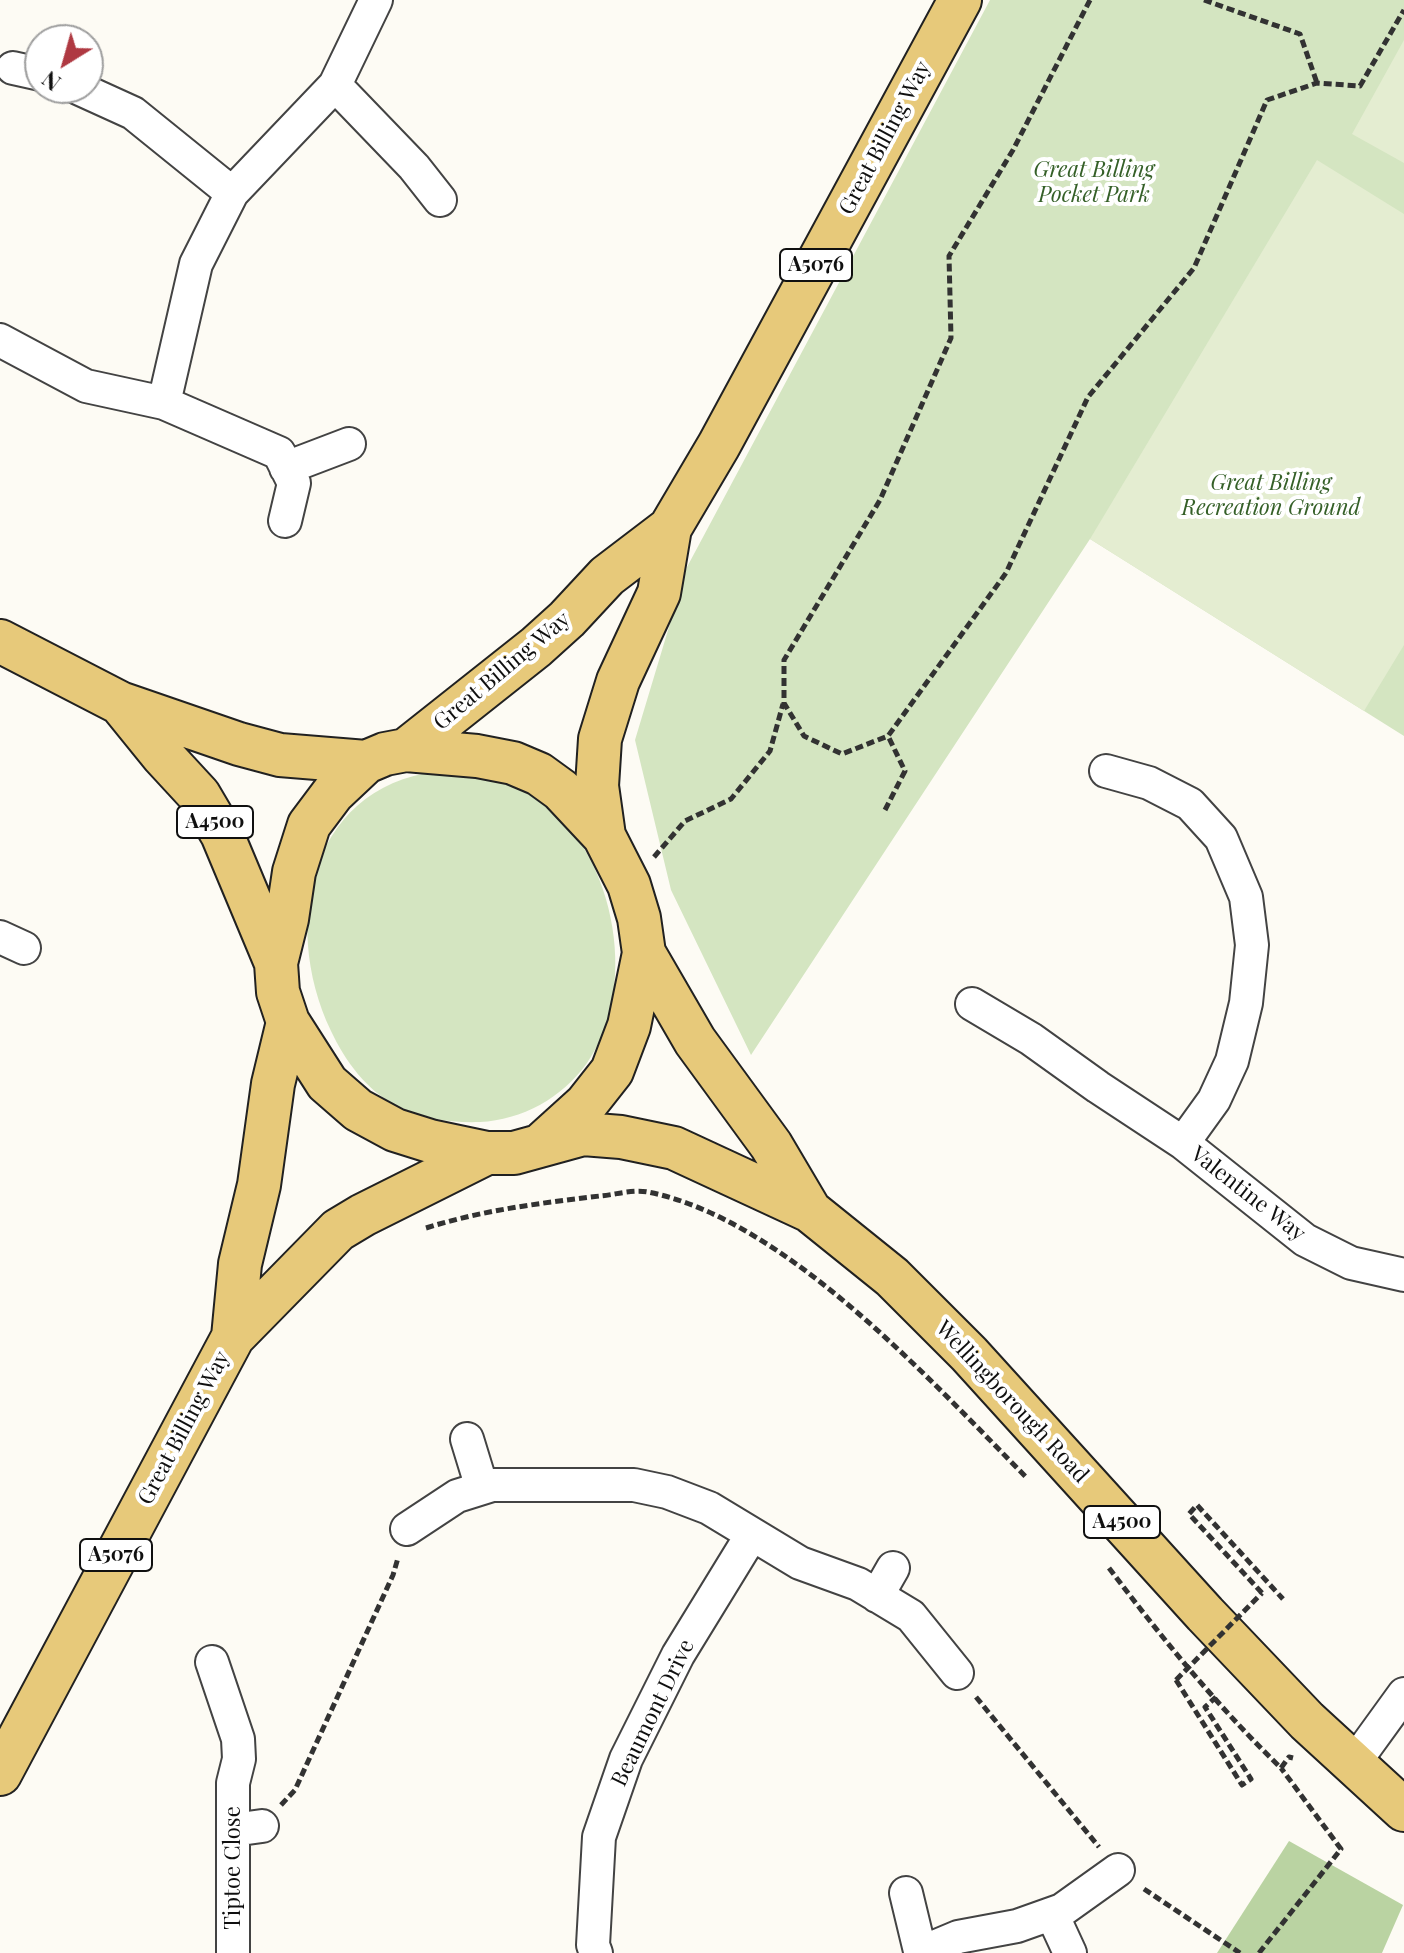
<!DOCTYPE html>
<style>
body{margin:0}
#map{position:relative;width:1404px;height:1953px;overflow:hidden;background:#fdfbf4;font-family:"Playfair Display",serif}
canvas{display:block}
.north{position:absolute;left:24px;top:24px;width:80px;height:80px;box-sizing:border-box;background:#fff;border:2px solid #9f9f9f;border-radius:50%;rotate:217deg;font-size:22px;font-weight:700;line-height:32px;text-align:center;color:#101010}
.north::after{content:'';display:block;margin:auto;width:28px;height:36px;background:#af3942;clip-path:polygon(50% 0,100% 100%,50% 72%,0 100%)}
</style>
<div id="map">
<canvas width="1404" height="1953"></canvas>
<div class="north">N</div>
</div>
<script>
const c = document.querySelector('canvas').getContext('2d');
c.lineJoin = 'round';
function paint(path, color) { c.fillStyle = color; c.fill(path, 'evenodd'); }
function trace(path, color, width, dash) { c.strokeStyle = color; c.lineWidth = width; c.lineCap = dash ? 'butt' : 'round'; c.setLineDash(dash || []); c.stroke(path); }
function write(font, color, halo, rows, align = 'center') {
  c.font = font + ' "Playfair Display",serif'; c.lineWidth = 8; c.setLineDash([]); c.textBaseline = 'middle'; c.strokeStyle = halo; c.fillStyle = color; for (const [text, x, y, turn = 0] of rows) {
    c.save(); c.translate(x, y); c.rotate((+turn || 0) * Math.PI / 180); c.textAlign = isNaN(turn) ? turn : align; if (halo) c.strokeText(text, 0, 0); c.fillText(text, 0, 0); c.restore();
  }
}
paint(new Path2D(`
 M990,0H1404V736L1090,539L751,1055L671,890L635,740L687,567Z
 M450,770C477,776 508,779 531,793C614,844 642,985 587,1063C562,1098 522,1120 480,1122C451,1123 424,1119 397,1106C367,1091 345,1061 331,1031C279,921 311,779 450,770Z`), '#d4e5c1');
paint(new Path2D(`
 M1289,1841L1403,1905L1382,1953H1217Z`), '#bad3a2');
paint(new Path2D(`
 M1404,40V163L1352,134Z
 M1317,160L1404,214V645L1364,711L1090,539Z`), '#e4edd1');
const minor = new Path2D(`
 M13,68L40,74
 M335,85L414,167L440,200
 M78,88L133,113L232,193
 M0,340L86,386L164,403L279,453L294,483L285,521
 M164,403L196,264L232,193L335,85L376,0
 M286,468L349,444
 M1106,771L1149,783L1190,804L1221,838L1246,897L1252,945L1246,1003L1232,1061L1214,1100L1183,1143
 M0,937L24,948
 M972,1004L1031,1039L1098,1087L1183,1143L1305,1240L1351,1263L1404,1275
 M467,1439L482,1488
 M407,1529L457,1496L492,1485H634L667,1492L709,1508L800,1563L858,1584L911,1616L957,1673
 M877,1596L893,1568
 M212,1662L238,1739L239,1759L233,1783V1953
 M1354,1763L1404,1694
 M233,1830L262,1826
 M906,1893L920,1951
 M1052,1914L1070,1953
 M596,1953L593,1945L599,1837L626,1759L678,1655L751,1536
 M920,1953L958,1937L1017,1926L1062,1910L1118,1870`);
const major = new Path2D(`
 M0,641L120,703L239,744L280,755L366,762
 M120,703L163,756L199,795L222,834L276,963L278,992L288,1022L327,1083L358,1110L395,1130L430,1141L487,1153H514L583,1134L621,1137L674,1148L810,1211L892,1277L969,1354L1205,1614L1307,1721L1404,1810
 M406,750L536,647L567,619L607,576L670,528
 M604,836L597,786L600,739L618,681L659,593L670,528L719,445L960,0
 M644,953L695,1041L771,1145L810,1211
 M276,963L287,919L294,872L309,825L333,793L366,762L385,754L406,750L477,756L513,763L539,774L561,790L604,836L629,885L639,918L644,953L629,1026L612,1071L586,1104L544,1142
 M233,1337L240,1264L259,1185L273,1084L288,1022
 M0,1774L233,1337L338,1230L363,1215L487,1153`);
trace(minor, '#434343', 36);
trace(major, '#212121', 46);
trace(new Path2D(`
 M1090,0L1013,150L949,256L951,338L880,500L784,660V703L804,736L842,754L888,736L1006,573L1088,397L1194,268L1267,100L1317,83L1360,86L1404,10
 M1204,0L1300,34L1317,83
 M885,810L905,771L888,736
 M654,857L685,821L731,799L770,751L783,704
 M426,1228C483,1210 541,1203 600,1196C614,1195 633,1189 648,1192C785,1219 931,1381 1027,1478
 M1109,1568C1161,1637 1218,1707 1281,1768L1289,1757L1293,1758
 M1262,1593L1189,1514L1197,1505L1283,1599
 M1176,1680L1242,1785L1251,1779L1205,1707L1216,1697
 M976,1697L1099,1847
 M281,1805L295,1790L393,1575L398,1558
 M1144,1889L1240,1953
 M1259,1953L1341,1849L1281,1768`), '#323232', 5, [8, 4]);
trace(minor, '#fff', 32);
trace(major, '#e7c97a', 42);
trace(new Path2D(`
 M1176,1680L1262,1593`), '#323232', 5, [8, 4]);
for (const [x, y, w] of [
 [816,265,72],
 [215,822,76],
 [1122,1522,76],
 [116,1555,72]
]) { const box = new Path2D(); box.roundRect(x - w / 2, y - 16, w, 32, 6); c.fillStyle = '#fff'; c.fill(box); trace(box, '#101010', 2); }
write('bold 20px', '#101010', null, [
 ["A5076",816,265],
 ["A4500",215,822],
 ["A4500",1122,1522],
 ["A5076",116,1555]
]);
write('22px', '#101010', '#fff', [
 ["Great Billing Way",885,138,-62],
 ["Great Billing Way",502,671,-40],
 ["Valentine Way",1248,1194,38],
 ["Wellingborough Road",1012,1402,47],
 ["Great Billing Way",184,1428,-62],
 ["Beaumont Drive",653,1713,-64],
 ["Tiptoe Close",233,1868,-90]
]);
write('italic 22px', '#356028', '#fff', [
 ["Great Billing",1094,170],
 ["Pocket Park",1094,195],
 ["Great Billing",1271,483],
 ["Recreation Ground",1271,508]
]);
</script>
